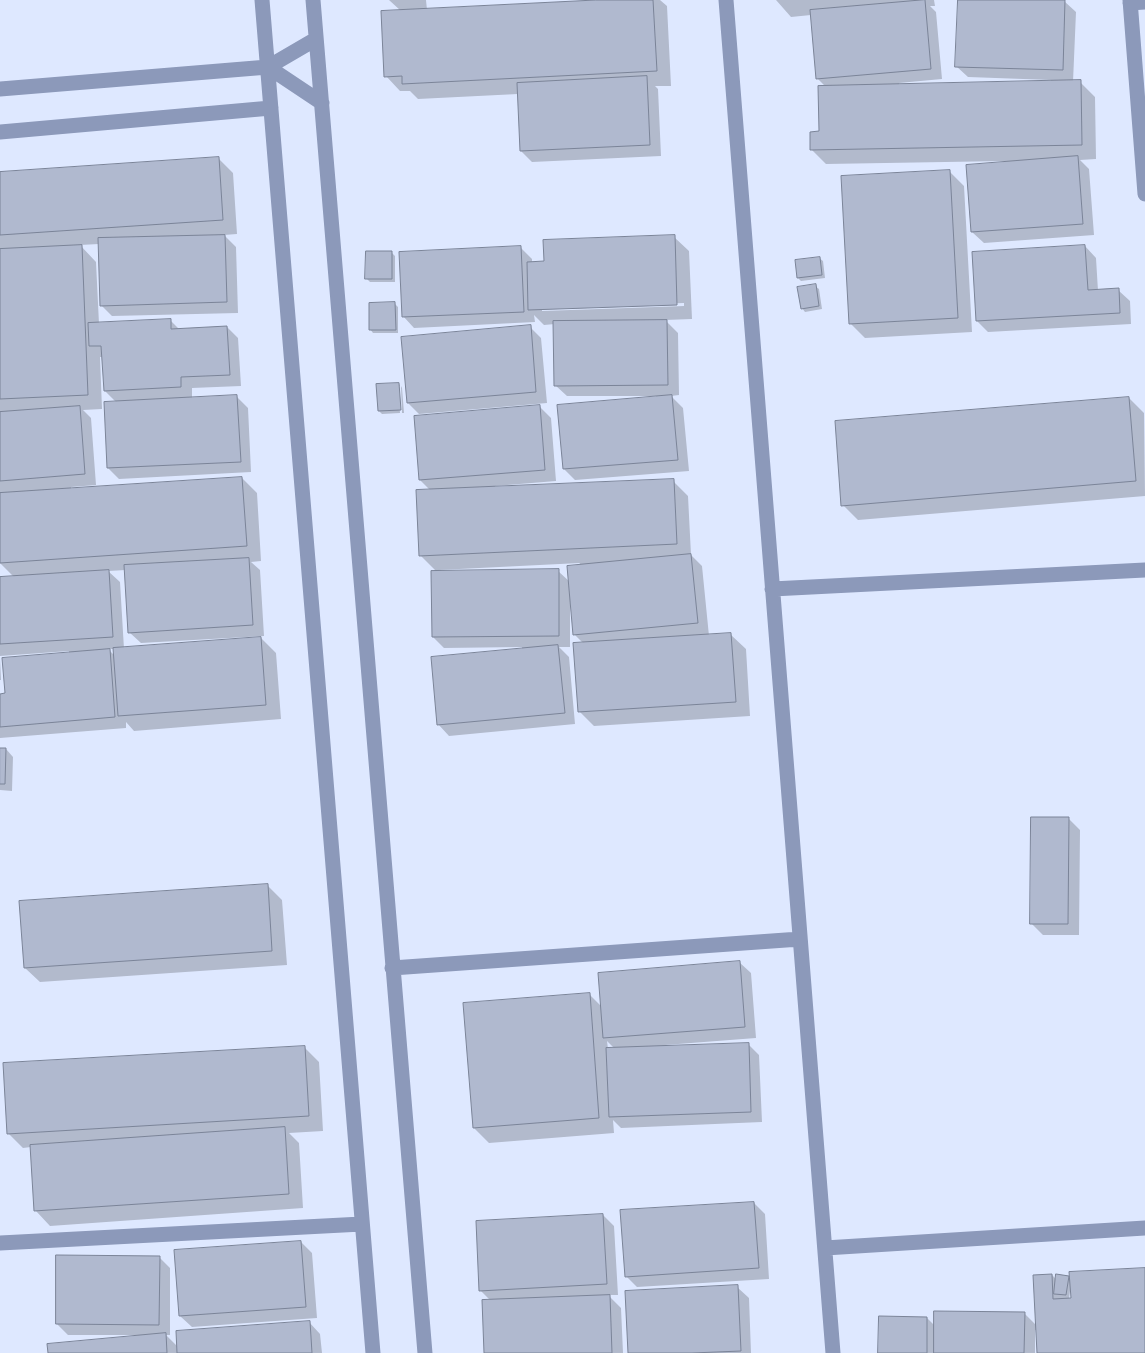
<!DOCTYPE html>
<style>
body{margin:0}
canvas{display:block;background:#dee8ff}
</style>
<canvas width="1145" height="1353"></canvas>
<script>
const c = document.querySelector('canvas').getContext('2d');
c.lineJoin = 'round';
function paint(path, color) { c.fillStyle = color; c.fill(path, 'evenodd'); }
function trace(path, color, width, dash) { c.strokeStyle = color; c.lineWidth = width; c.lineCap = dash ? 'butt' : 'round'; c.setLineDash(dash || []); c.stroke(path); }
paint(new Path2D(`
 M389,0H426L427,10L619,0H660L667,6L671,86H655L658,89L661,156L532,162L521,151L518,94L418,99L410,91H400L386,76L401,11Z
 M776,0H934L935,6H930L936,12L942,79L899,83V85L1051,82V80L968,77L956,66L959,0L1064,1L1076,12L1073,82H1080L1095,97L1096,159L1080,160L1089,169L1094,235L984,243L972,232L1005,161L826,164L812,150L820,133L826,87L817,78L811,15L791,17Z
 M218,158L233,173L237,234L224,235L236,247L238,313L112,316L101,305L99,244L80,245L96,262L99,324L170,320L180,330L227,327L238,338L241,386L192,388V399L237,397L248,408L251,472L119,479L108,468L117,403L105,391L103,357H100L102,409L83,410L91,418L96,485L71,487V489L242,478L257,493L261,561L251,562L260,570L264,636L141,643L129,632L126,570L108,571L120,582L124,649L261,638L276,653L281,719L134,731L126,722V728L0,738V695L6,694L69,654V651L0,656V578L14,577L0,563V173ZM108,649H114V655Z
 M949,171L964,186L972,332L865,338L850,323Z
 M674,237L689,251L692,319L665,320L678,333L679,395L671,396L683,408L689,471L575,480L564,469L559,406L656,398V396H567L555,385V324L544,325L534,315L535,322L414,328L403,316L521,248L532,259V263L545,262ZM684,303V306L542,311V308Z
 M1085,246L1096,258L1098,291L1118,290L1130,301L1131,324L988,332L977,321Z
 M392,253L395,256V282H370L366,278Z
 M819,258L823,261L825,278L801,281L798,278Z
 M815,286L819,289L822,309L805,312L802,308Z
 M395,304L398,307V333H373L370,329Z
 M530,327L541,338L547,403L419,414L408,403Z
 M399,384L400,386H398L400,413L382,414L379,411Z
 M401,386L402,388L404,413H402Z
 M1129,398L1144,413L1145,496L858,520L843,505Z
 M540,407L551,418L556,481L495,486V488L673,481L688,496L691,555L702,566L709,636L731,635L746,649L750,716L594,726L579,711L584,644L574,634L571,602L570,603V647H559L569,657L575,724L449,736L438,724L522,649V647L444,648L433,637L437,572L420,555L431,491L420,480ZM580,563L570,582L558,571L439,572V570Z
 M0,658L1,680H0Z
 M0,749H6L13,757L12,791L0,790Z
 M1069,819L1080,830L1079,935H1043L1031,923Z
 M267,885L282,900L287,965L40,982L25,968Z
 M739,962L751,973L756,1038L665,1045L666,1047L748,1044L759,1055L762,1122L621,1128L613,1120L614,1133L489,1143L474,1128L590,995L601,1006ZM607,1041L615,1049H608Z
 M304,1047L319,1062L323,1131L289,1133L299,1143L303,1208L50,1226L36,1211L31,1147L23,1148L8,1133Z
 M754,1203L765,1214L769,1279L637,1287L626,1276Z
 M603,1215L614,1226L618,1295H608L621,1308L623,1353H485L491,1301L480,1290Z
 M301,1242L312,1253L317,1318L192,1327L180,1316Z
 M159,1257L170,1268V1335H166L178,1347L309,1322L320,1334L322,1353H49L134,1337V1335H68L57,1324Z
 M1145,1269V1353H1039L1037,1330H1035V1353H879L927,1318L935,1326L1024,1313L1037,1326L1052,1275L1057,1280L1068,1277L1071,1280ZM1070,1291H1072V1299H1069Z
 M737,1287L749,1298L751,1353H629Z`), '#0003');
const building = new Path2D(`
 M596,0H653L657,71L402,84V76L384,77L381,11Z
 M925,0L931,69L816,79L810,10Z
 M958,0H1065L1063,70L955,67Z
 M647,76L650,145L520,151L517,83Z
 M1081,80L1082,145L810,150V132L819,131L818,86Z
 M1078,156L1083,224L971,232L966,165Z
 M219,157L223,220L0,235V172Z
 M950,170L958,318L849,324L841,176Z
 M225,235L227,302L100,306L98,238Z
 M675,235L677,305L528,310L527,262L544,261L543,240Z
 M82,245L88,395L0,399V249Z
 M1085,245L1088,290L1119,288L1120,313L976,321L972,252Z
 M521,246L524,312L402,317L399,252Z
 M366,251H392V279H365Z
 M820,257L822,275L797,278L795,260Z
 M816,284L819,306L801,309L797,287Z
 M395,302L396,330H369V303Z
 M171,319V329L227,326L230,375L181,377V387L104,391L101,346H89L88,323Z
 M667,320L668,385L554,386L553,321Z
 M531,325L536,392L407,403L401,337Z
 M399,383L401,410L378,411L376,384Z
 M237,395L241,462L107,468L104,402Z
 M672,395L678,460L563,469L557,405Z
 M1129,397L1136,481L841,506L835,421Z
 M540,405L545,470L419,480L414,416Z
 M80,406L85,474L0,481V412Z
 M242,477L247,546L0,563V493Z
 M674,479L677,544L419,556L416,490Z
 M691,554L698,623L573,635L567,566Z
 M249,558L253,625L128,633L124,565Z
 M559,569V636L432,637L431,571Z
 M109,570L113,637L0,644V577Z
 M731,633L736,702L578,712L573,643Z
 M261,637L266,705L118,716L113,648Z
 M558,645L565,713L437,725L431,657Z
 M110,649L115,717L0,727V694L5,693L2,658Z
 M0,748H6L5,784H0Z
 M1031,817H1069L1068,924H1030Z
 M268,884L272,951L24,968L19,901Z
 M740,961L745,1027L603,1038L598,973Z
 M590,993L599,1118L473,1128L463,1003Z
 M749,1043L751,1112L609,1117L606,1048Z
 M305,1046L309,1116L7,1134L3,1063Z
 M285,1127L289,1194L34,1211L30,1145Z
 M754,1202L759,1268L625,1277L620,1210Z
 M603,1214L607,1284L479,1291L476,1221Z
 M301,1241L306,1307L179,1316L174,1250Z
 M56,1255L160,1256L159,1325L56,1324Z
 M1145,1268V1353H1037L1033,1275L1052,1274L1053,1299L1071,1298L1069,1272Z
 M1056,1274L1069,1276L1066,1295L1054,1294Z
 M738,1285L741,1351L692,1353H628L625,1291Z
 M610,1295L612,1353H484L482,1300Z
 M934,1311L1025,1312L1024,1353H934Z
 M879,1316L927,1317V1353H878Z
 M310,1321L312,1353H177L176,1331Z
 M166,1333L167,1353H48L47,1344Z`);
paint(building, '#b0b9cf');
trace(building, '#7b8498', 1);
trace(new Path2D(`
 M262,0L373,1353
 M313,0L425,1353
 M726,0L833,1353
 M1130,0L1145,194
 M1130,3L1145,2
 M316,39L268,67L322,103
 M0,89L268,67
 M0,132L271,108
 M772,589L1145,570
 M392,968L800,939
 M0,1243L362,1224
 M825,1248L1145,1228`), '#8c99ba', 15);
</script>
